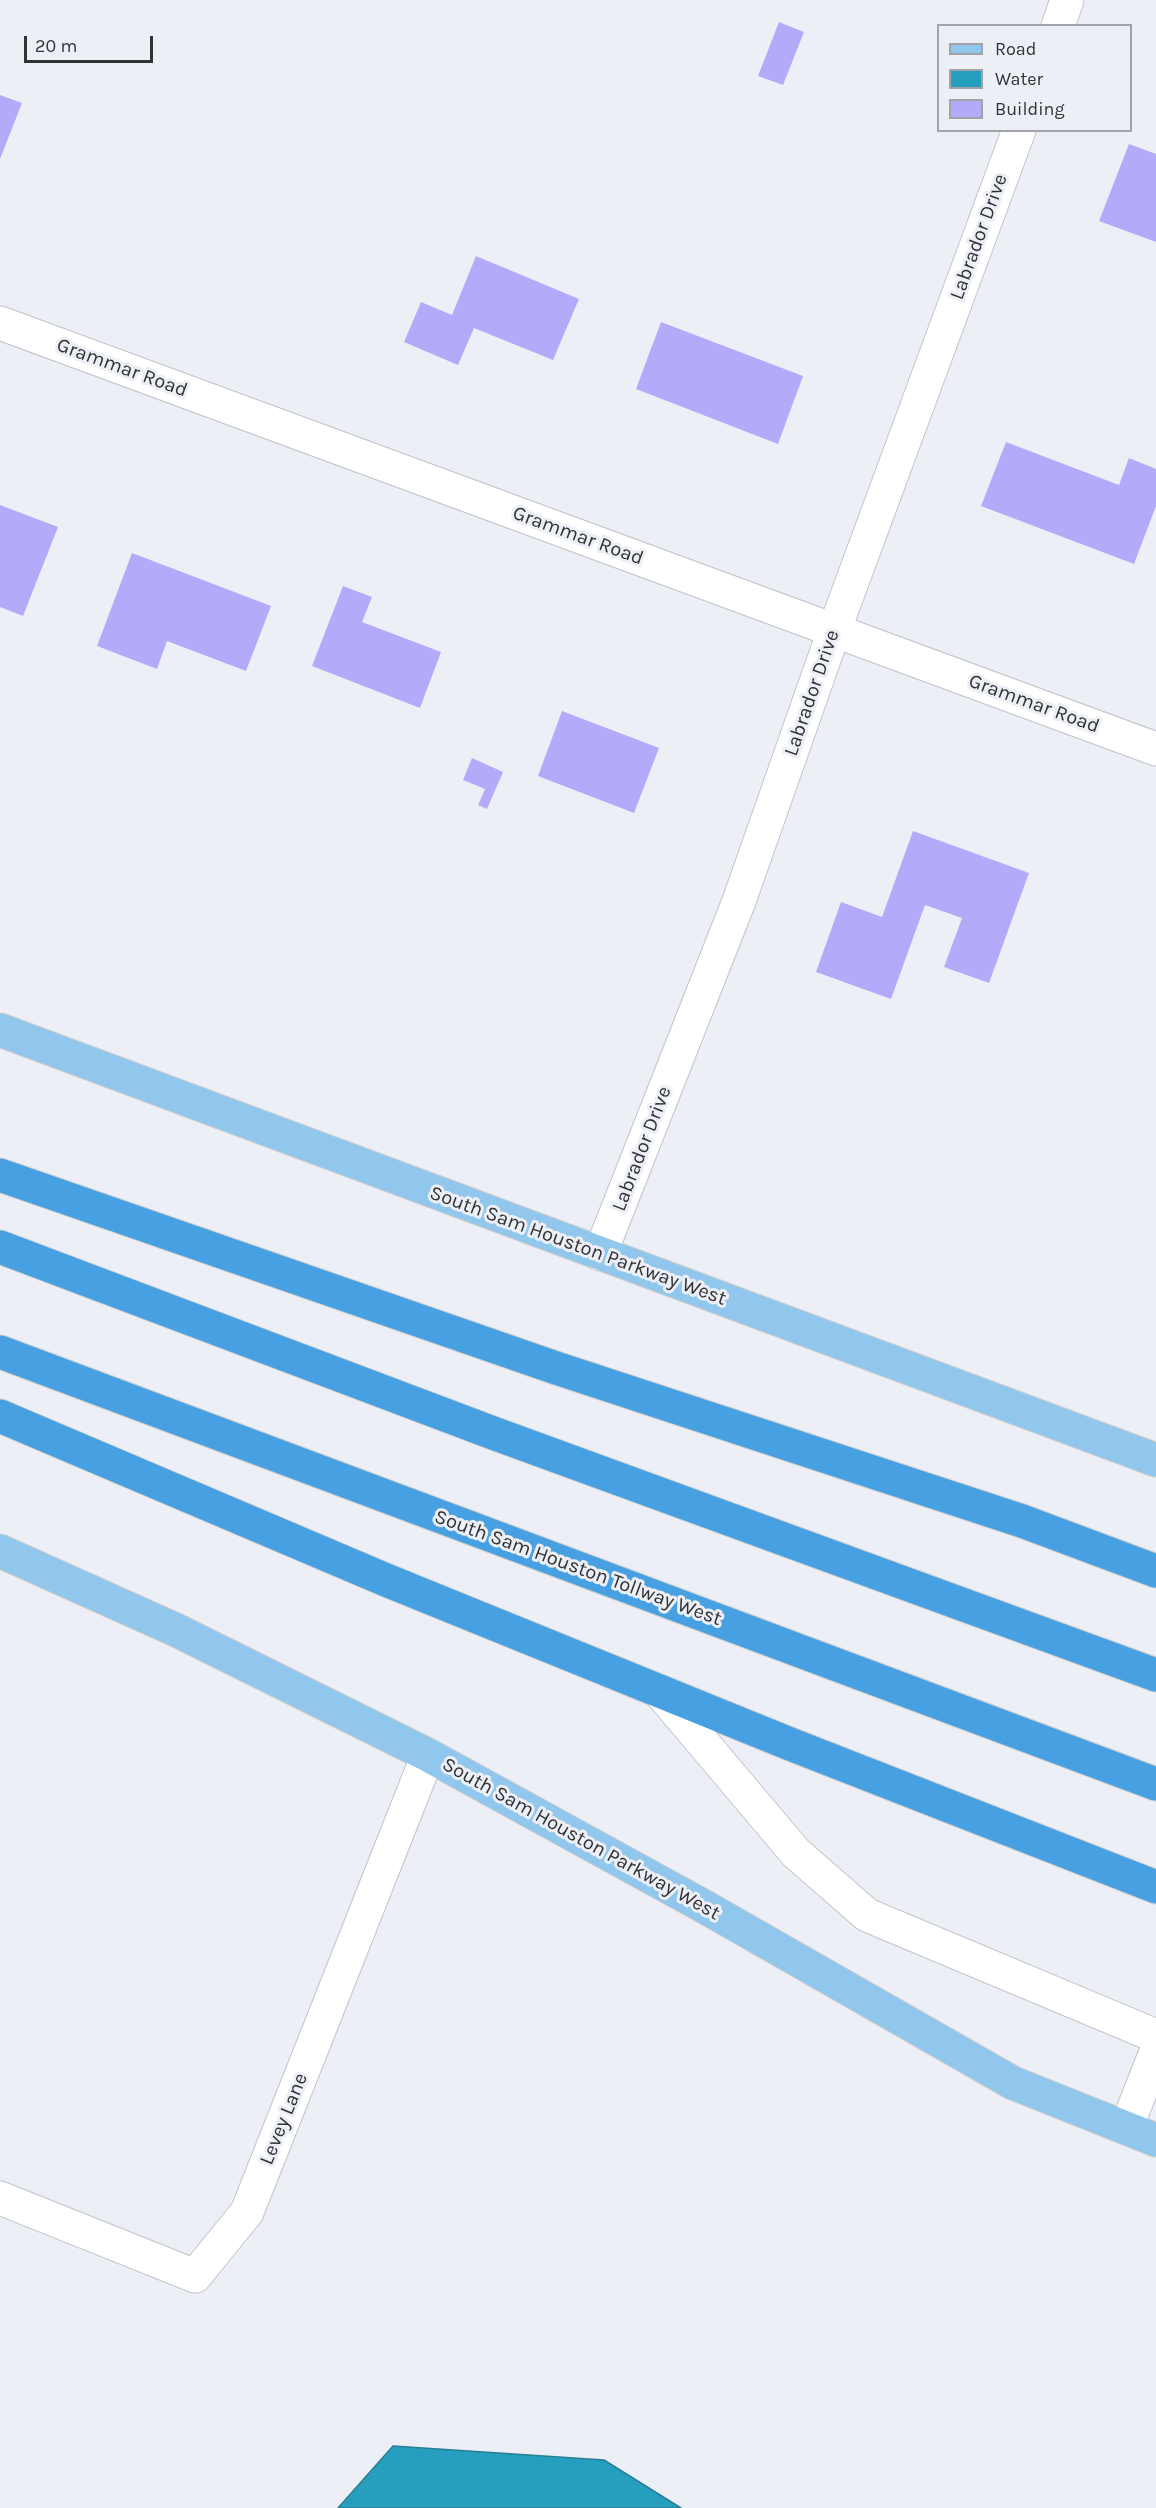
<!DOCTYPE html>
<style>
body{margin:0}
#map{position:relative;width:1156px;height:2508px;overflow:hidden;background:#eceff5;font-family:Karla,sans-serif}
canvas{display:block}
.legend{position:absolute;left:937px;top:24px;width:195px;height:108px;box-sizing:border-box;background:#eceff5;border:2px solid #a1a3a8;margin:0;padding:8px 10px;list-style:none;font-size:18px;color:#303234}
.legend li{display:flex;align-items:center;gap:12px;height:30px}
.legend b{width:30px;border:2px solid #a1a3a8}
.scale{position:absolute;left:24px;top:36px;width:129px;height:27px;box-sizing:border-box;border:3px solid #303234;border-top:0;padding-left:8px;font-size:18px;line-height:21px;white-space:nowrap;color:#303234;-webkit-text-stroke:4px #eceff5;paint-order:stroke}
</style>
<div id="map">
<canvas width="1156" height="2508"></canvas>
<ul class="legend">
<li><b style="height:8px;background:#91c6ed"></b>Road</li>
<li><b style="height:16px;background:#269fbf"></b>Water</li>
<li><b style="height:16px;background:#b3abf9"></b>Building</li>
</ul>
<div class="scale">20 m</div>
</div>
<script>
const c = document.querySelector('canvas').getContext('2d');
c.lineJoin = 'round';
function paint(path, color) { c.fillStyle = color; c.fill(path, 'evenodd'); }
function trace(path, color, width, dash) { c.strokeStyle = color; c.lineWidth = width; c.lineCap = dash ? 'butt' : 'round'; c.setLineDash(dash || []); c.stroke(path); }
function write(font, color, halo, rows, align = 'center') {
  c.font = font + ' Karla,sans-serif'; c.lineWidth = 6; c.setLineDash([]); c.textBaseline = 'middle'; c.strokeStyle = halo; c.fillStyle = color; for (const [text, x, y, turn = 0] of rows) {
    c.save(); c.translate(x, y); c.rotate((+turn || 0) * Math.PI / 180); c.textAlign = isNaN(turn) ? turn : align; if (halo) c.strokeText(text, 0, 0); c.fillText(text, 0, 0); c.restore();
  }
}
const water = new Path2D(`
 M393,2446L604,2460L681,2508H338Z`);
paint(water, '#269fbf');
trace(water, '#297e95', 1.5);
paint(new Path2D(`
 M779,22L804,32L783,85L758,76Z
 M0,95L22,103L0,159Z
 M1129,144L1156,154V242L1099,221Z
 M476,256L579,299L553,360L474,328L458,365L404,342L421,302L452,315Z
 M661,322L803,376L778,444L636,389Z
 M1006,442L1119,485L1129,458L1156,469V506L1134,564L981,506Z
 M0,505L58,527L23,616L0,607Z
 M132,553L271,606L246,671L167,641L157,669L97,646Z
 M343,586L372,597L362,622L441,652L420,708L312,666Z
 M562,711L659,748L634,813L538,776Z
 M472,758L503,772L487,809L478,805L485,789L463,780Z
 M913,831L1029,873L989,983L944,967L962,918L925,905L891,999L816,972L841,902L882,917Z`), '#b3abf9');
const minor = new Path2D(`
 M1058,26L1067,0
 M0,323L1156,749
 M600,1254L739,901L834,631L1019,130
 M660,1692L796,1853L867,1915L1156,2036
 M1126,2128L1156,2052
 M0,2198L195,2276L247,2212L428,1755`);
const major = new Path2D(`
 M0,1030L1156,1460
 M0,1551L176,1630L428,1755L705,1907L1013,2083L1156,2140`);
const highway = new Path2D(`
 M0,1175L556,1368L1022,1521L1156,1571
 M0,1247L493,1433L1156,1675
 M0,1352L1156,1784
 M0,1416L386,1580L790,1744L1156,1887`);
trace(minor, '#c2c4ca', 35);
trace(major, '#cdcece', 35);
trace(highway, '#cdcece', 35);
trace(minor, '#fff', 33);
trace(major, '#91c6ed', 33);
trace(highway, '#47a0e1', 33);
write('20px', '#303234', '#eceff5', [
 ["Labrador Drive",979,237,-70],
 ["Grammar Road",122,368,20],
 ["Grammar Road",578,536,20],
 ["Labrador Drive",812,693,-71],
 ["Grammar Road",1034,704,20],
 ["Labrador Drive",642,1149,-69],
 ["South Sam Houston Parkway West",578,1246,20],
 ["South Sam Houston Tollway West",578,1568,20],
 ["South Sam Houston Parkway West",581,1839,29],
 ["Levey Lane",284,2119,-68]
]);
</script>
